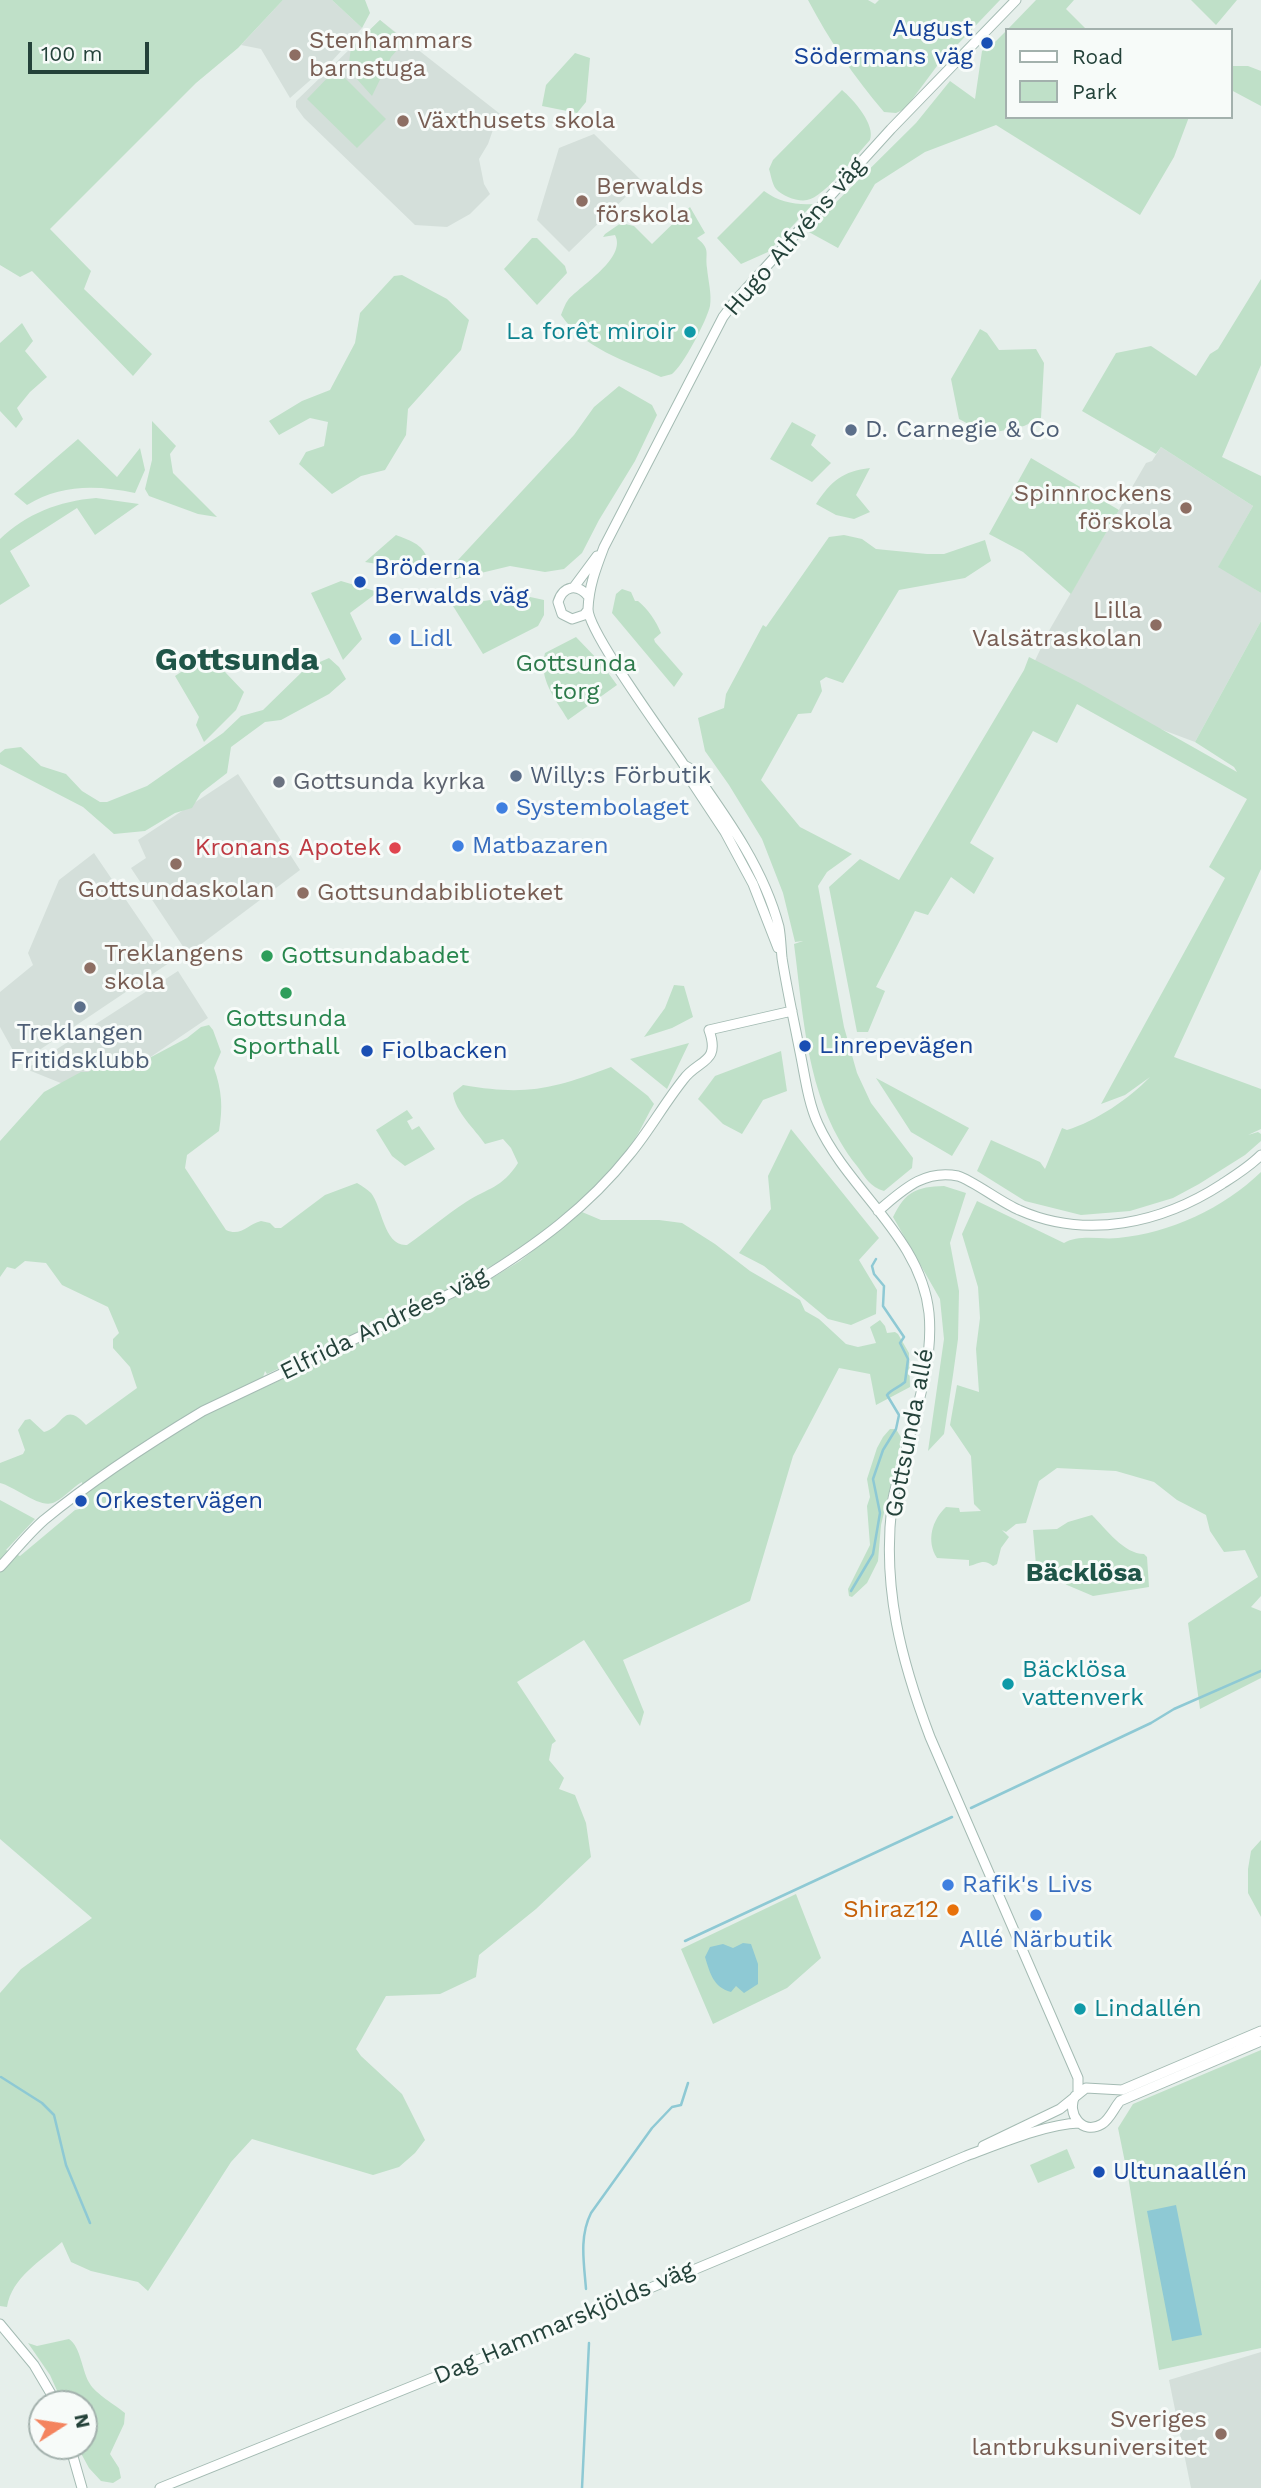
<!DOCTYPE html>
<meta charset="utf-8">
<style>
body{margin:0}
#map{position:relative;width:1261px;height:2488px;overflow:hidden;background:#e6efeb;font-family:"Work Sans",sans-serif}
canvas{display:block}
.legend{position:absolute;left:1005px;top:28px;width:228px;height:91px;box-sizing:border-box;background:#f7fbf9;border:2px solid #a3b1ad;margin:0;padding:9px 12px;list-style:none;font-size:21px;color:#24423a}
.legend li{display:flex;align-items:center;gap:14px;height:35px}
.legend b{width:35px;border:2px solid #a3b1ad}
.north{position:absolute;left:28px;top:2390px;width:70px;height:70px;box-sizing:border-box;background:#f7fbf9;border:2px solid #a3b1ad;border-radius:50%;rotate:78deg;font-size:19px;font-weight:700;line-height:28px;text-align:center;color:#24423a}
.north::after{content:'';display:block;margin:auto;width:24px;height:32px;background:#f4845f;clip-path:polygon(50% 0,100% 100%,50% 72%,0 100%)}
.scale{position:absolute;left:28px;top:42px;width:121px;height:32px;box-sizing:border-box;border:4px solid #24423a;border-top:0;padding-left:9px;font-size:21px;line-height:24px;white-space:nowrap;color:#24423a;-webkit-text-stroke:5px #f7fbf9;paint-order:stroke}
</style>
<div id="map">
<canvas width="1261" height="2488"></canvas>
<ul class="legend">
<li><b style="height:9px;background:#fff"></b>Road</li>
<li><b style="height:19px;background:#bfe0c8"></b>Park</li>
</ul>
<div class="north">N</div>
<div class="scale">100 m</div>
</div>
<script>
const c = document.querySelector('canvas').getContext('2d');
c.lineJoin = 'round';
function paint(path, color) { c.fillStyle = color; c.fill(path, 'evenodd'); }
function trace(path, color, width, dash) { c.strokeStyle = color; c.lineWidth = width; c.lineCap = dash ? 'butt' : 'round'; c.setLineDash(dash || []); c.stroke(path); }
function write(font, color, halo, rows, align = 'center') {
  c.font = font + ' "Work Sans",sans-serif'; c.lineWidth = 6; c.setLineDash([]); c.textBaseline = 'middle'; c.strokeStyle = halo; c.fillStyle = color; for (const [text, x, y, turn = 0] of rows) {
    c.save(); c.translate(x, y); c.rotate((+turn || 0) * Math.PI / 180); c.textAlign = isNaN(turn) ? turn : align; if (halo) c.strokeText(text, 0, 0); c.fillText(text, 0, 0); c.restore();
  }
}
paint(new Path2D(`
 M283,0H332L362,28L332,61L290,98L261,49L241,45Z
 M380,20L504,117L495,124L488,144L479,159L484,184L490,194L470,214L447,227L415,225L304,118L296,107V101Z
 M594,134L642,181L569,252L537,220L559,148Z
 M1161,447L1253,506L1219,566L1261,593V621L1195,742L1155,727L1031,669L1050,629L1146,463L1152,461Z
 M238,774L300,870L188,954L131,868L146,858L138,840Z
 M94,853L169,963L20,1063L0,1027V992L33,965L28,953L59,880Z
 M178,971L208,1018L93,1096L26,1069Z
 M1261,2352V2488H1191L1169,2380Z`), '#d4dfda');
paint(new Path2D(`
 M0,0H283L238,48L196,83L50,229L91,271L84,289L152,354L133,376L32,271L20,277L0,265Z
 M332,0H365L370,13L362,28Z
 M808,0H868L875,4L879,0H1000L937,66L905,109L896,113L884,112C854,77 829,40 808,0Z
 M1036,0H1074L1066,9L1087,30H1007Z
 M1191,0H1237L1216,25Z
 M380,20L405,41L391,57L372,96L348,69L351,48Z
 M1007,30V117H1189L1174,157L1140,215L996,125L925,152L875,184L838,248L807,231L916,123L950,81L975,99L982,51L995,42Z
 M575,53L590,58L586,102L577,113L542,106L546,85Z
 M1231,66H1248L1261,71V106L1231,90Z
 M336,69L386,119L357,148L307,99Z
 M842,90C853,99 876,125 870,140C857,154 825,197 807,200C798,202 782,196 776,189C772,184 771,175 769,169L773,160Z
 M764,191C779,202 795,205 813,204L768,252L741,264L717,238Z
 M690,207L705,233L697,238C711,250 705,252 707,268C708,280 712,294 710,306C707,320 683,366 672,374C669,375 664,376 661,377C625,360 584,349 561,315C563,310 565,304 568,300C581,285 627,258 615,235L603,237L605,234L621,223L634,226L652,244Z
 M532,238H537L565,266L567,273L537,305L504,269Z
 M402,275L447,299L469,320L461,350L408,409L406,435L385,470L361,476L332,494L299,464L306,452L324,446L328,422L310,418L279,435L269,421L302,401L330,390L355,343L360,313L394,276Z
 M1261,279V365L1222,457L1261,476V593L1218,567L1253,506L1161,447L1156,454L1082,411L1116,353L1151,346L1196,376L1210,354L1218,349Z
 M22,323L33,341L25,351L47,377L30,392L17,408L23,419L16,428L0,411V343Z
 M980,329L987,333L999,350L1036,349L1044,363L1041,418L1024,426L987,434L959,419L951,379Z
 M619,386L652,405L657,415L635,461L599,520L582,553L564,569L545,572L510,566L456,579L454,569L458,560L574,435L594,407Z
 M152,421L176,446L170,454L173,473L217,517L198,514L149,496L145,489L152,460Z
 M792,422L816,435L811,445L831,463L812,482L770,459Z
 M78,439L117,477L140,448L145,470L135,493C97,485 61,484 27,505L14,494Z
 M1031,458L1119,510L1071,594L1023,552L989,534Z
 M870,468L856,495L870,512L854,519L836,515L816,504C831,481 843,471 870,468Z
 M96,498L139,504L95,535L77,508L10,551L30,586L0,605V539C26,514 59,501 96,498Z
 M396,535C408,540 424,544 427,559L401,568L365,562Z
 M844,535L862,539L876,549L927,554H944L985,540L991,561L965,578L899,590L843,683L826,677L820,681L822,691L811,713L798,714L761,780L800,827L852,854L827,872L818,886L844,1027L857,1073L871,1103L913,1158L912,1168L884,1191C870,1187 865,1177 857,1166C807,1103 804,1020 794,944L803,941L795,942L783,893L762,839L729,785L705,751L698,718L724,708L726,694L763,625L766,627L829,537Z
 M341,581L378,592L350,613L362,639L343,660L311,593Z
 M622,589L631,592L635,601H638C648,609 656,621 661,633L654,639L655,642L683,674L674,687L612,613L616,594Z
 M521,595L544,600V615L538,626L483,654L453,606Z
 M1261,621V869L1174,1057L1261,1089V1129L1248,1135L1258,1132L1261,1134V1141L1245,1155L1199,1184L1173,1198L1130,1211L1081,1215L1025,1201L977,1171L991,1140L1040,1162L1045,1169L1062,1128L1067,1130C1096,1121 1129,1099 1150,1077L1125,1095L1101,1104L1225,878L1209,867L1247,799L1077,704L1057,743L1033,731L970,843L994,858L974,894L951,877L928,915L915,911L876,987L885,991L868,1032H857L829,887L860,859L899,880L1024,670L1029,657L1080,683L1237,772L1234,767L1195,742Z
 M576,637L601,663L617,685L568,720C555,698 538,679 545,653Z
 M208,654L244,692L236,710L204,742L196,725L199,717L175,676Z
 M329,658L339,667L346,679L329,694L281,720L265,722L231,747L227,773L201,793L192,808L175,813L145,831L114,834L83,807L0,764V753L5,749L21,747L41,766L66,774L82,791L100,802H107L147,786L223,733L241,716L263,710L306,668Z
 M674,985L684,986L693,1017L672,1028L644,1037L665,1008Z
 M209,1025L213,1030L221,1052L214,1068C222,1091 223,1107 219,1131L187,1155L185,1168L226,1230C241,1237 248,1224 261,1221L270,1223L275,1228H281L325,1195L357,1183C362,1186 367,1189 371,1193C382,1206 384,1247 407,1245C427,1231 446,1215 466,1202C488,1188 502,1188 518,1163L511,1148L503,1139L485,1144C475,1129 455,1112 453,1093L463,1085C526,1096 553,1089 611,1067L648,1096L654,1104C645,1119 638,1137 627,1150C538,1265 395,1315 267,1374L265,1371L259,1390L479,1286L520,1261L582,1212L601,1220H659L682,1223L715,1244L750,1271L800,1300L805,1311L819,1319L846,1344L858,1347L876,1343L870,1327L880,1320L885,1326L887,1333L895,1332L898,1334L909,1353L910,1387L876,1405L870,1374L839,1368L793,1456L750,1601L623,1660L644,1712L640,1726L584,1640L517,1682L556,1741L552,1744L549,1760L564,1778L559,1789L575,1795L586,1823L591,1857L536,1909L479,1955L476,1977L440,1994L386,1996L356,2049L361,2056L402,2094L425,2140L415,2153L399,2167L373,2175L252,2139L231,2162L148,2291L138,2282L91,2271L71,2262L62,2242C41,2261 12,2277 7,2307L0,2306V1993L21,1969L92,1918L0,1839V1500L35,1519L6,1550L20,1556L75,1510L84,1508L82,1482C73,1487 65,1497 55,1502C41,1510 16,1487 0,1483V1463L23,1454L25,1450L18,1430L25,1420L30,1419L44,1432C64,1427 63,1400 86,1425L137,1388L130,1367L113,1348V1339L119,1333L108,1307L62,1285L46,1263L25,1261L15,1269L7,1267L0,1277V1141L44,1092L81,1072H88L107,1062L138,1064L187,1038L201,1027Z
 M689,1043L667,1089L630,1059Z
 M781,1051L787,1091L763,1100L742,1134L723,1124L698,1099L715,1076Z
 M876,1078L969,1128L952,1156L911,1132Z
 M407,1110L413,1118L407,1121L412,1130L419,1126L435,1149L405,1166L392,1156L376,1130Z
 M791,1129L879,1238L859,1260L877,1290L876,1314L851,1325L828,1319L764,1266L739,1253L771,1209L768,1176Z
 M1261,1172V1596L1251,1607L1261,1611V1678L1200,1709L1188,1623L1258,1577L1245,1550L1224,1552L1210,1531L1206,1515L1177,1500L1154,1482L1116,1471L1057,1468L1039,1481L1026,1523L1016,1524L1006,1532L1002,1530L1009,1537L1001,1548L997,1564L993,1566C984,1558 978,1564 969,1566V1560L937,1558C926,1541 932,1520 946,1507L959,1508L960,1512L981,1511L974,1504L971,1456L950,1425L957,1385L979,1392L976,1349L980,1318L978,1287L962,1234L977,1201L1064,1243C1080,1234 1100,1240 1118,1238C1170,1233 1224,1208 1261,1172Z
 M944,1186L966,1193L950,1243L959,1291L958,1339L953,1375L944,1434L928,1451L944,1339L940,1299L893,1217C906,1191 916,1187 944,1186Z
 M890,1429H896L902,1439L881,1525L878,1561L867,1583L852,1597L849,1596L848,1589L870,1545L867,1506L870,1497L867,1479L877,1448L883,1437Z
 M1092,1515C1106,1529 1124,1554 1144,1554L1147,1557L1149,1587L1093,1596L1067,1585L1036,1565L1033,1530L1057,1529L1068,1522Z
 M1261,1840V1917L1248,1893V1869L1251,1851Z
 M796,1894L821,1958L787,1988L713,2024L681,1949Z
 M1261,2050V2348L1159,2370L1129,2182L1118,2128L1133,2104Z
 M1067,2149L1075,2168L1038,2183L1030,2165Z
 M69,2339C81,2347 82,2372 90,2384C95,2393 115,2405 125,2413L124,2424L110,2454L119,2468L121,2478L113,2483L101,2481L89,2468L77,2446H84V2404H63L50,2375L28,2343L37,2346Z`), '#bfe0c8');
paint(new Path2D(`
 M743,1943L751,1944L758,1964V1984L744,1993L736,1986L731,1992C713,1987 710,1973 705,1957L710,1947L723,1944L733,1948Z
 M1176,2205L1202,2335L1172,2341L1147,2211Z`), '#8ec9d4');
trace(new Path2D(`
 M851,1591L873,1554L880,1513L873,1479L883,1450L896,1429L899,1415L887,1395C892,1389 898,1388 905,1382L908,1359L900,1343L904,1337L883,1306L884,1286L874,1274L872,1266L876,1259
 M971,1808L1151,1723L1174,1709L1261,1671
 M685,1941L952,1817
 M1,2077L42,2103L54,2115L66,2165L90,2223
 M586,2289C584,2263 579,2237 591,2213L652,2128L672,2107L681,2105L688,2083
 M582,2488L589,2343`), '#8ec9d4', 2.5);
const secondary = new Path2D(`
 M574,587L597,556
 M588,596C577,583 563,586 558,602L562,614L572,619L584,615L588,610
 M684,765L693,770C727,818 764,869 779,927C781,938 781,948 782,958C787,990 794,1021 800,1052C805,1076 808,1102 818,1124C848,1190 921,1237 929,1313C934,1365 913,1419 901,1469C898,1480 893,1493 892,1505C882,1588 901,1660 930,1737L1078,2078V2092
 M778,948L753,884L725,832L686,773L684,765C667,739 588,632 588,609C589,586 596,568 604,547L723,317L735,301L891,129L1016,0
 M878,1211C902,1191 923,1169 958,1176C972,1180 1002,1203 1019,1210C1087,1240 1162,1223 1222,1184C1236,1175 1249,1167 1261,1155
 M0,1567C14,1552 28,1534 44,1520C94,1479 148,1444 203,1411L479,1280C536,1245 588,1207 630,1154C649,1131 664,1104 683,1080C698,1059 721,1064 709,1030L792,1011
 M1075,2096C1066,2113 1082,2136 1102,2124C1110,2119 1114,2108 1120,2101L1261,2041
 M983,2146L1060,2109L1086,2088L1122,2090L1261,2031
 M0,2324L34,2365L57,2404
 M70,2446L82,2488
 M160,2488L509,2347L966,2156C999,2144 1046,2124 1079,2123`);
trace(secondary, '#a4bbb3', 11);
trace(secondary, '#fff', 9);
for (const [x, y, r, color] of [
 [987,43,7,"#1a4fb4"],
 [295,55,7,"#8d6e63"],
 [403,121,7,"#8d6e63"],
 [582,201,7,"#8d6e63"],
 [690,332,7,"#0f9aa8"],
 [851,430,7,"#5c6f8a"],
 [1186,508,7,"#8d6e63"],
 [360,582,7,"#1a4fb4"],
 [1156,625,7,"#8d6e63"],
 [395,639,7,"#3f7fe0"],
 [516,776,7,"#5c6f8a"],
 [279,782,7,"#6b7280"],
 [502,808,7,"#3f7fe0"],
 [458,846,7,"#3f7fe0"],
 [395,848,7,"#e0444e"],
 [176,864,7,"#8d6e63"],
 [303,893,7,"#8d6e63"],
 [267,956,7,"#2e9e5b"],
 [90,968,7,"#8d6e63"],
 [286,993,7,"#2e9e5b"],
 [80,1007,7,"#5c6f8a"],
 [805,1046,7,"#1a4fb4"],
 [367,1051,7,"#1a4fb4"],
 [81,1501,7,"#1a4fb4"],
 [1008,1684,7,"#0f9aa8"],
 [948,1885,7,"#3f7fe0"],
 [953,1910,7,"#e8710a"],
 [1036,1915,7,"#3f7fe0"],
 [1080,2009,7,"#0f9aa8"],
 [1099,2172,7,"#1a4fb4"],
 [1221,2434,7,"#8d6e63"]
]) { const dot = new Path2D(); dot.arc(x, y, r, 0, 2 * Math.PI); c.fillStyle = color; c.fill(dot); trace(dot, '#f7fbf9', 2.5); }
write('24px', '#164399', '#f7fbf9', [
 ["August",973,29,"right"],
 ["Södermans väg",973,57,"right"],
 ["Bröderna",374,568],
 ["Berwalds väg",374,596],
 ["Linrepevägen",819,1046],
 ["Fiolbacken",381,1051],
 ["Orkestervägen",95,1501],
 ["Ultunaallén",1113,2172]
], 'left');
write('24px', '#785e54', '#f7fbf9', [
 ["Stenhammars",309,41],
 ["barnstuga",309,69],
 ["Växthusets skola",417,121],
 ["Berwalds",596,187],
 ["förskola",596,215],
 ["Spinnrockens",1172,494,"right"],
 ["förskola",1172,522,"right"],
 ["Lilla",1142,611,"right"],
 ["Valsätraskolan",1142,639,"right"],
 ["Gottsundaskolan",176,890,"center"],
 ["Gottsundabiblioteket",317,893],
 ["Treklangens",104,954],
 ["skola",104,982],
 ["Sveriges",1207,2420,"right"],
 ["lantbruksuniversitet",1207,2448,"right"]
], 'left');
write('24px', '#24423a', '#f7fbf9', [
 ["Hugo Alfvéns väg",795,237,-49],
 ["Elfrida Andrées väg",384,1324,-26],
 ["Gottsunda allé",910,1433,-79],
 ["Dag Hammarskjölds väg",564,2323,-23]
]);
write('24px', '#0d838f', '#f7fbf9', [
 ["La forêt miroir",676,332,"right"],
 ["Bäcklösa",1022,1670],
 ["vattenverk",1022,1698],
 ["Lindallén",1094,2009]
], 'left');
write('24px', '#4e5e75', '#f7fbf9', [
 ["D. Carnegie & Co",865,430],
 ["Willy:s Förbutik",530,776],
 ["Treklangen",80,1033,"center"],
 ["Fritidsklubb",80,1061,"center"]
], 'left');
write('24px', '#366cbe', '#f7fbf9', [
 ["Lidl",409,639],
 ["Systembolaget",516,808],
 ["Matbazaren",472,846],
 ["Rafik's Livs",962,1885],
 ["Allé Närbutik",1036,1940,"center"]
], 'left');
write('24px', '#2d7a4b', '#f7fbf9', [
 ["Gottsunda",576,664],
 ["torg",576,692]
]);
write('24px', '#5b616d', '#f7fbf9', [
 ["Gottsunda kyrka",293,782]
], 'left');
write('24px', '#be3a42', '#f7fbf9', [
 ["Kronans Apotek",381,848]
], 'right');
write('24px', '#27864d', '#f7fbf9', [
 ["Gottsundabadet",281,956],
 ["Gottsunda",286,1019,"center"],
 ["Sporthall",286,1047,"center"]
], 'left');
write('24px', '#c56008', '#f7fbf9', [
 ["Shiraz12",939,1910]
], 'right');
write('bold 26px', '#1f5548', '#f7fbf9', [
 ["Bäcklösa",1084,1573]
]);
write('bold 32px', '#1f5548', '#f7fbf9', [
 ["Gottsunda",237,661]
]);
</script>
